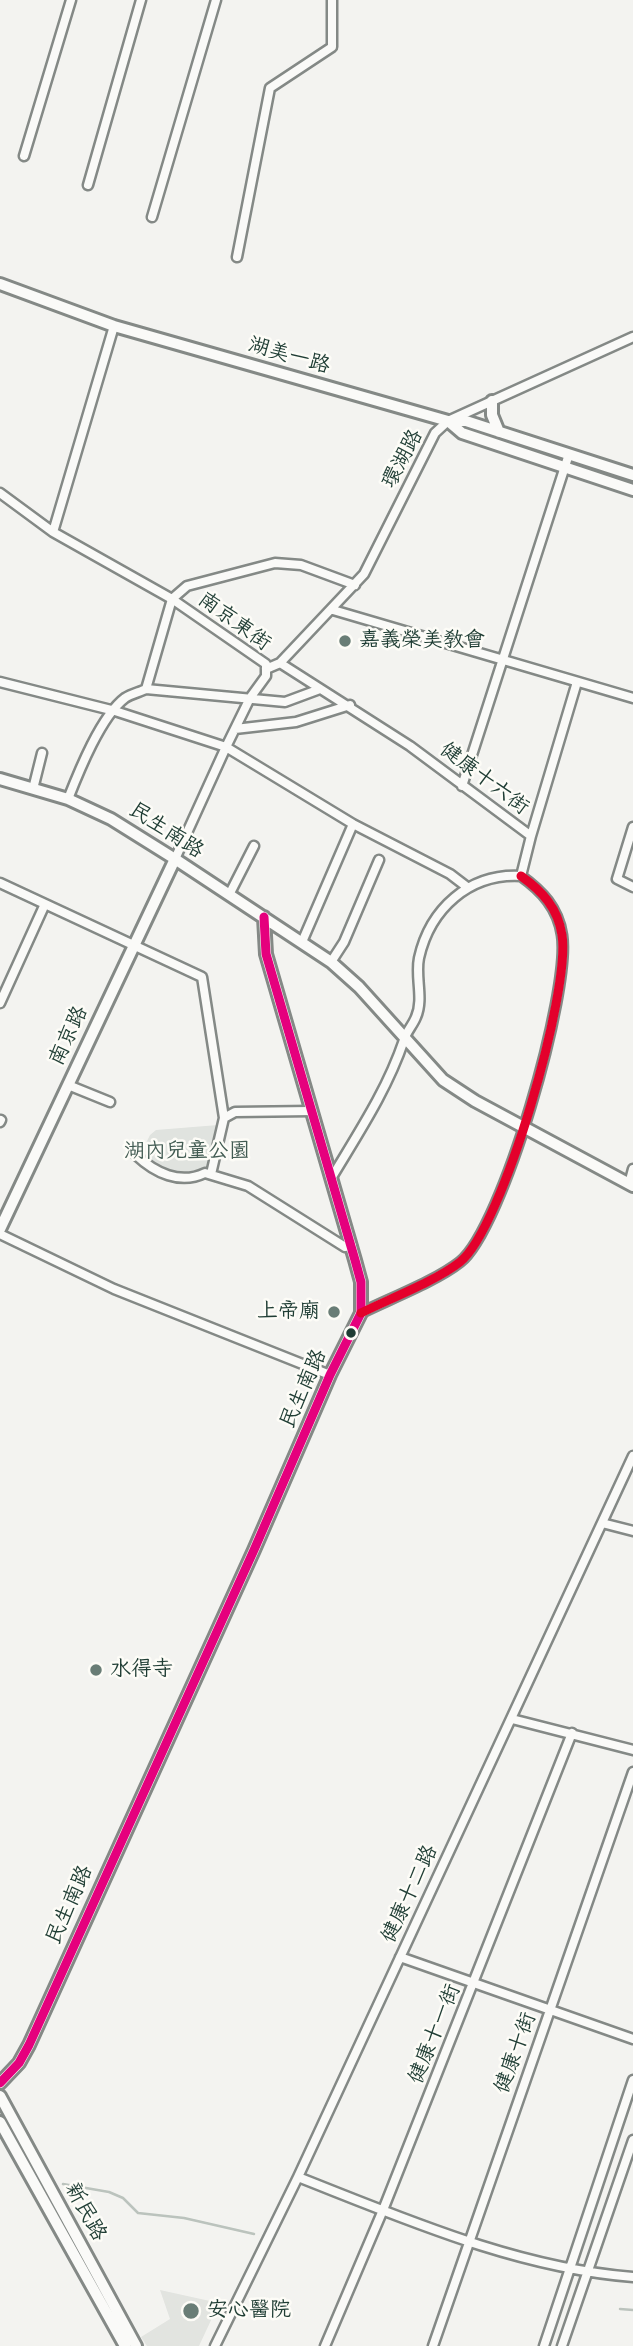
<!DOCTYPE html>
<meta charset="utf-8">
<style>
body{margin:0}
canvas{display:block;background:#f3f3f0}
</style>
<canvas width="633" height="2346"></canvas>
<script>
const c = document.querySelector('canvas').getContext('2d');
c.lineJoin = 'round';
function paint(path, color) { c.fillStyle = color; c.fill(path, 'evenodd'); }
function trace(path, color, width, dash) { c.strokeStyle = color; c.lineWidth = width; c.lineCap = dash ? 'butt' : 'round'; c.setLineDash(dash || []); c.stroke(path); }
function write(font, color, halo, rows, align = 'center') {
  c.font = font + ' Sriracha,"LXGW WenKai TC",sans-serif'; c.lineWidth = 5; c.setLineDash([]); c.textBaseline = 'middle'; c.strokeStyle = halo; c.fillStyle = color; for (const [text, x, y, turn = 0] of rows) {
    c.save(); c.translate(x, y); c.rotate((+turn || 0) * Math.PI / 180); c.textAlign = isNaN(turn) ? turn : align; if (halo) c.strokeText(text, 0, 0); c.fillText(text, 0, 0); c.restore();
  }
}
paint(new Path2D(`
 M160,2290L219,2303L199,2346H147L141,2337L170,2319Z`), '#e2e4e0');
paint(new Path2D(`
 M218,1125L208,1169C180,1182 153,1173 138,1144L145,1145L150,1135L156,1130Z`), '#e0e3df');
trace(new Path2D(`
 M63,2184L109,2192L123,2198L138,2213L184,2218L254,2234
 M620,2309L633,2310`), '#bbc3bd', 2.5);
const street = new Path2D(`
 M24,156L71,0
 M88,185L141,0
 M152,217L216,0
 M237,257L270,88L332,47V0
 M0,493L53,532L172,599L266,664V676L250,698L226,747L175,859
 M53,532L114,326
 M333,610L633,698
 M280,663L410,746L531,836L577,682
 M266,669L280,663L364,574L435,433L448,421L633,337
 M0,682L115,711L226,747L353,824L450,874L467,887
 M146,689L172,599L187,586L275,563L301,565L355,585
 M235,729L296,722L350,705
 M462,786L569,454
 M33,789L42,753
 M68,799C79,771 101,716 125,698C131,694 140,692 146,689L285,702L320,689
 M633,827L617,879L633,887
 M521,876L531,836
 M0,883L202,977L224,1118
 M229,895L254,846
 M302,942L353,824
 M331,962L344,942L379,860
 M0,1003L45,904
 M68,1085L110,1102
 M0,1122L1,1120
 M136,1155C155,1173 180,1185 205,1173L248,1186L345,1247L352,1246
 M211,1174L224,1118L235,1112L311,1111
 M332,1177C359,1132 387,1090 404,1040C406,1032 413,1025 416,1017C424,999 415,977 419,958C430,909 469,873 521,876
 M629,1184L633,1169
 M0,1234L114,1289L330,1375
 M361,1313C389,1299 436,1281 460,1262C503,1228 571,990 562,935C558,908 542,891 521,876
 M602,1523L633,1531
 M512,1719L633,1750
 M400,1957L633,2039
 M298,2177C405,2219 517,2268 633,2277
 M215,2346L298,2177L633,1456
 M325,2346L383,2210L572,1733
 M433,2346L633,1772
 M544,2346L633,2080
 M562,2346L633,2140`);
const secondary = new Path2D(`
 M0,284L114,326L448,421L462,433L633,490
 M492,401V415L499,432
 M448,421H466L633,475
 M0,779L68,799L111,819L175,859L331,962L359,987L443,1080L475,1101L633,1186
 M0,1229L175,859
 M0,2083L19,2063L29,2045L254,1550L330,1375L361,1313V1282L355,1260L266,954L264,917
 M0,2096L136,2346
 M0,2122L125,2346`);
trace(street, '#848986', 13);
trace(secondary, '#848986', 16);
trace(street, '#fafaf8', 8);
trace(secondary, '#fafaf8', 10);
trace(new Path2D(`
 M0,2083L19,2063L29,2045L254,1550L330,1375L361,1313V1282L355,1260L266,954L264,917`), '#e5007d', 9);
trace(new Path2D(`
 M361,1313C389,1299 436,1281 460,1262C503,1228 571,990 562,935C558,908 542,891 521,876`), '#e4002b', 9);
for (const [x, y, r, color] of [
 [345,641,7,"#697d76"],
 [334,1312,7,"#697d76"],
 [351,1333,6,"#1f3d34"],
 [96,1670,7,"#697d76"],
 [191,2311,9,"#697d76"]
]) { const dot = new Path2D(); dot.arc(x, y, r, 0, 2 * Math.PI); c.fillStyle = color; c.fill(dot); trace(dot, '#fdfcf7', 2.5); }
write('21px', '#1f3d34', '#fdfcf7', [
 ["湖美一路",289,356,16],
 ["環湖路",403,459,-62],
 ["南京東街",234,622,36],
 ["健康十六街",484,779,37],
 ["民生南路",166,831,33],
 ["南京路",69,1036,-65],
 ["民生南路",304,1389,-66],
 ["健康十二路",410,1894,-65],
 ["民生南路",70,1905,-66],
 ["健康十一街",435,2034,-68],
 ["健康十街",516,2053,-70],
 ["新民路",85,2212,61]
]);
write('21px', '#1f3d34', '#fdfcf7', [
 ["嘉義榮美教會",359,641],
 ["上帝廟",320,1312,"right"],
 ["水得寺",110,1670],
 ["安心醫院",207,2311]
], 'left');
write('21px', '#435c53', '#fdfcf7', [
 ["湖內兒童公園",187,1152]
]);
</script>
